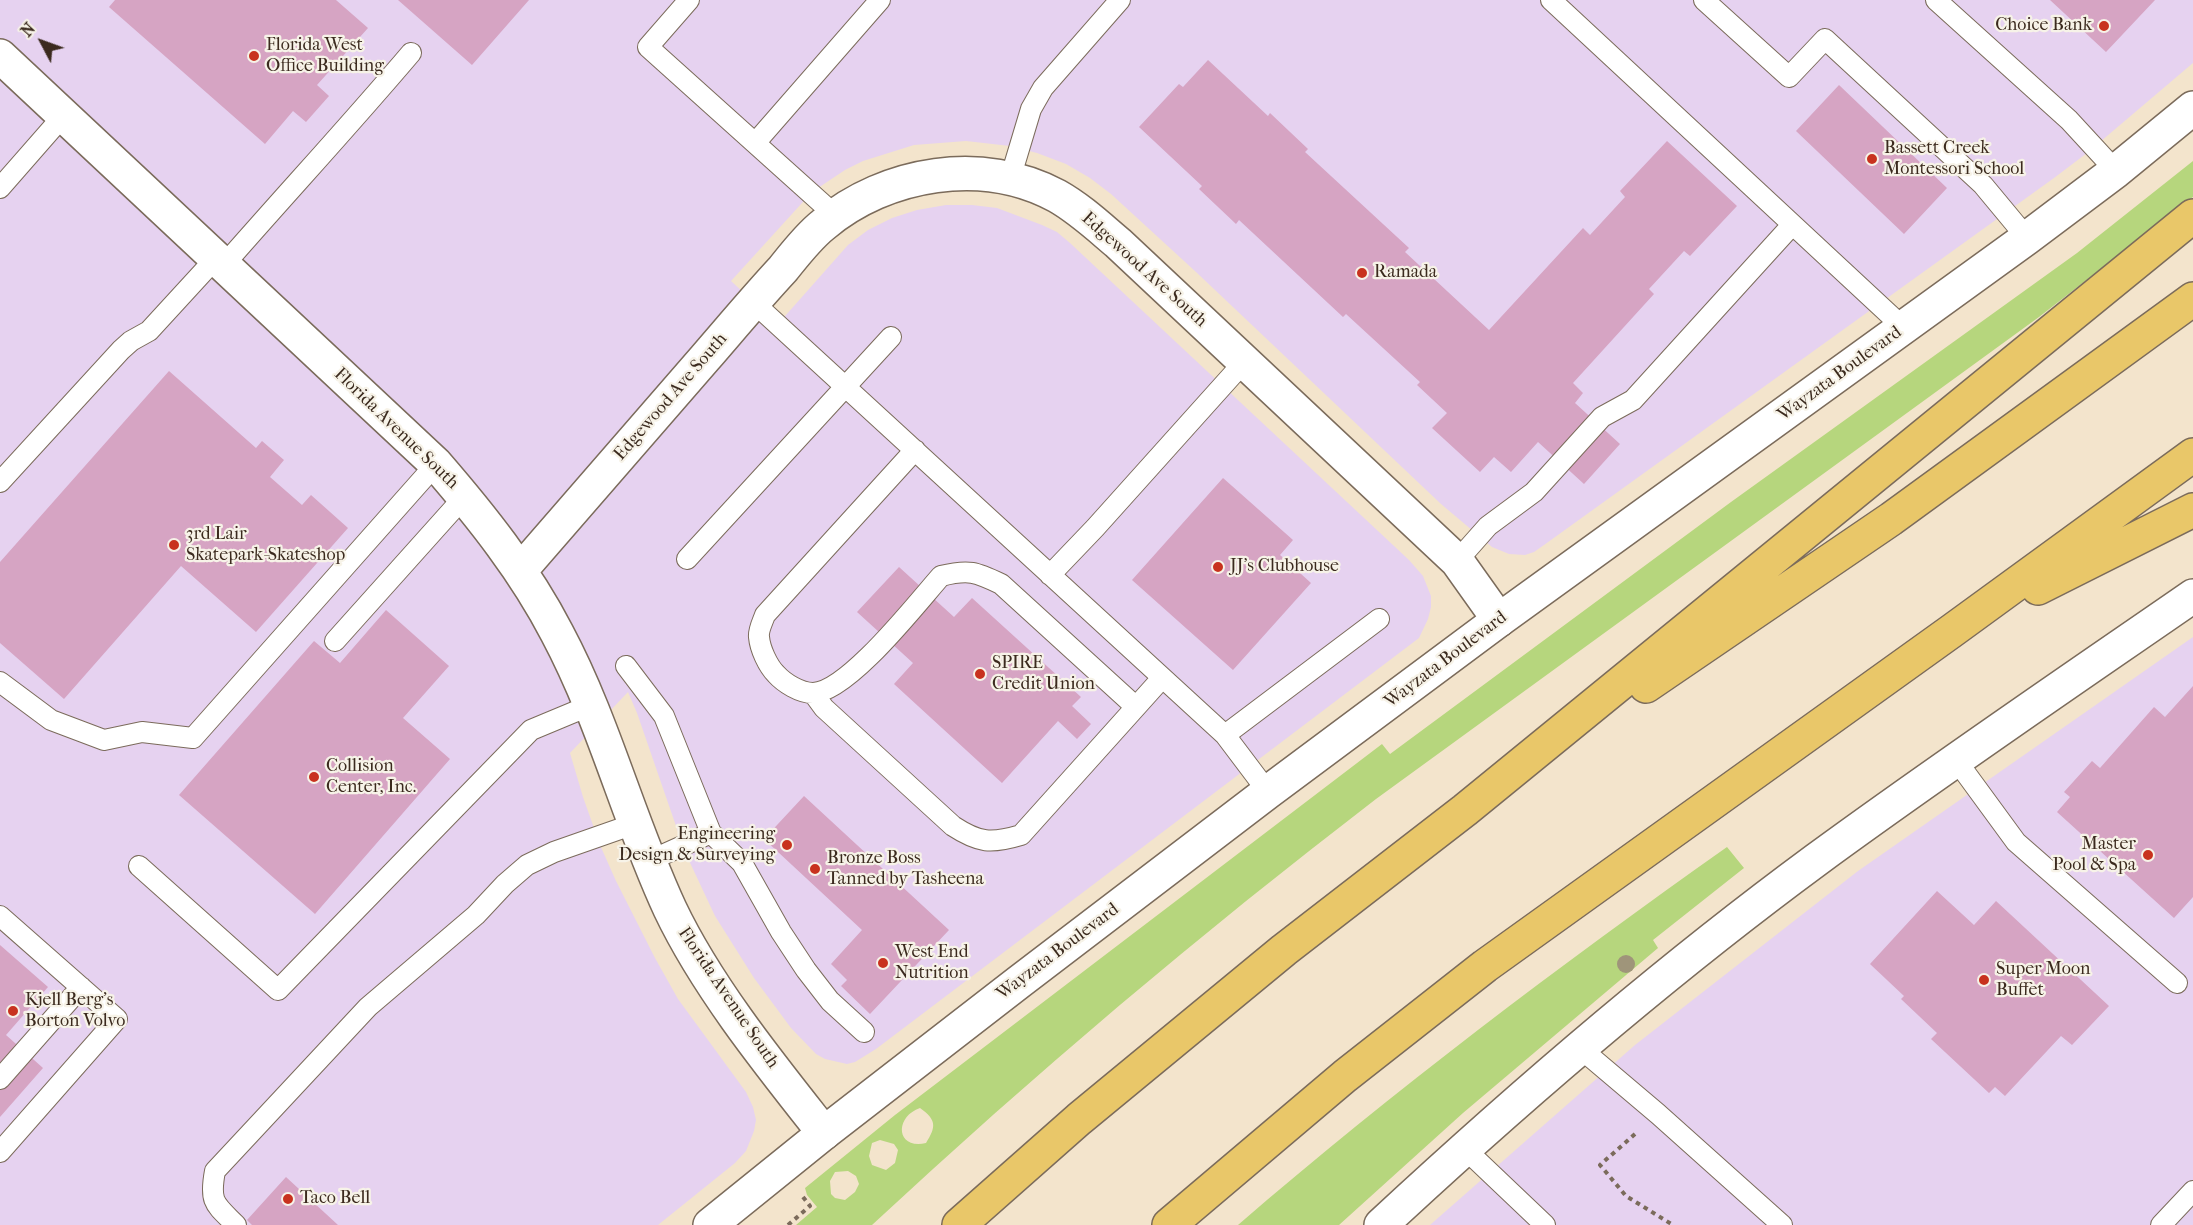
<!DOCTYPE html>
<style>
body{margin:0}
#map{position:relative;width:2193px;height:1225px;overflow:hidden;background:#f3e4cc;font-family:"IM FELL French Canon",serif}
canvas{display:block}
.north{position:absolute;left:12px;top:12px;width:60px;height:60px;-webkit-text-stroke:4px #f7f3e8;paint-order:stroke;rotate:311deg;font-size:16px;font-weight:700;line-height:24px;text-align:center;color:#3b2a1e}
.north::after{content:'';display:block;margin:auto;width:21px;height:27px;background:#3b2a1e;clip-path:polygon(50% 0,100% 100%,50% 72%,0 100%)}
</style>
<div id="map">
<canvas width="2193" height="1225"></canvas>
<div class="north">N</div>
</div>
<script>
const c = document.querySelector('canvas').getContext('2d');
c.lineJoin = 'round';
function paint(path, color) { c.fillStyle = color; c.fill(path, 'evenodd'); }
function trace(path, color, width, dash) { c.strokeStyle = color; c.lineWidth = width; c.lineCap = dash ? 'butt' : 'round'; c.setLineDash(dash || []); c.stroke(path); }
function write(font, color, halo, rows, align = 'center') {
  c.font = font + ' "IM FELL French Canon",serif'; c.lineWidth = 4.5; c.setLineDash([]); c.textBaseline = 'middle'; c.strokeStyle = halo; c.fillStyle = color; for (const [text, x, y, turn = 0] of rows) {
    c.save(); c.translate(x, y); c.rotate((+turn || 0) * Math.PI / 180); c.textAlign = isNaN(turn) ? turn : align; if (halo) c.strokeText(text, 0, 0); c.fillText(text, 0, 0); c.restore();
  }
}
paint(new Path2D(`
 M0,0H2193V63L2087,153L2054,178L1544,545L1534,552L1525,555L1509,554L1492,547L1441,504L1196,272L1111,194L1090,178L1066,164L1037,153L1010,146L966,141L914,145L863,161L845,170L812,192L731,281L778,324L848,245L868,230L892,218L917,210L946,205H972L997,208L1042,225L1057,232L1070,243L1409,560L1423,576L1431,596V607L1428,619L1419,638L876,1049L855,1062L847,1064L825,1059L816,1054L791,1028L754,978L715,916L685,852L637,713L628,692L570,753L583,797L600,845L616,881L655,958L678,999L746,1092L753,1107L756,1120L754,1131L746,1151L735,1163L658,1225H0Z
 M2193,637V1225H1430L1635,1045L1858,871Z`), '#e6d2f0');
paint(new Path2D(`
 M2193,161V197L2039,317L1376,799C1201,933 1033,1075 872,1225H796L817,1207L807,1195L805,1188L895,1115L1382,744L1390,754L1731,502L2077,253ZM920,1108C937,1120 936,1127 926,1143C896,1150 894,1117 920,1108ZM880,1140L894,1144L898,1150L895,1163L886,1170L872,1165L869,1156L872,1143ZM848,1171L856,1176L859,1184L855,1192L845,1200L835,1198L831,1194L830,1181L835,1172Z
 M1727,847L1744,868L1653,940L1658,948L1463,1113L1339,1225H1238C1394,1090 1559,966 1727,847Z`), '#b6d67d');
paint(new Path2D(`
 M115,0H336L368,28L317,85L329,96L306,122L293,111L265,144L109,7Z
 M398,0H529L472,65Z
 M2050,0H2155L2106,52Z
 M1208,60L1268,116L1270,113L1308,149L1305,152L1409,248L1405,252L1489,330L1583,228L1590,235L1625,197L1620,191L1667,141L1737,206L1690,256L1684,251L1649,289L1654,294L1573,383L1583,393L1575,403L1620,444L1584,484L1538,442L1511,472L1494,457L1480,472L1432,428L1447,413L1417,385L1420,382L1346,314L1343,317L1239,220L1236,224L1199,189L1202,186L1139,127L1179,84L1183,87Z
 M1839,85L1947,188L1904,234L1796,131Z
 M169,371L256,448L262,441L284,460L270,477L302,505L311,495L348,528L256,632L181,566L64,699L0,643V562Z
 M1223,478L1293,540L1280,555L1311,583L1233,670L1132,580Z
 M899,567L954,617L972,598L1081,697L1072,706L1091,724L1077,739L1058,721L1002,783L894,684L913,663L857,612Z
 M386,610L449,666L403,718L450,759L315,914L179,795L314,641L340,663Z
 M2193,686V897L2174,918L2057,812L2070,797L2064,792L2092,761L2100,768L2154,707L2165,717Z
 M804,796L949,930L870,1014L841,986L847,980L831,964L862,930L764,839Z
 M1937,891L1974,925L1996,901L2109,1006L2072,1045L2061,1036L2005,1096L1995,1087L1989,1093L1931,1039L1937,1033L1901,999L1904,996L1870,964Z
 M0,945L48,987L6,1035L43,1068L0,1117Z
 M286,1177L338,1225H252L247,1220Z`), '#d6a4c3');
const service = new Path2D(`
 M689,0L648,47L836,216
 M1551,0L1904,328
 M1704,0L1789,77L1825,39L1983,185L2027,238
 M1936,0L2069,120L2116,171
 M756,142L880,0
 M1010,179L1031,109L1043,88L1120,0
 M0,188L63,116
 M224,265C286,194 350,125 411,53
 M753,302L1225,735L1268,792
 M0,482L121,350L131,341L149,331L216,258
 M687,559L891,337
 M1457,561L1488,526L1534,492L1602,417L1633,400L1792,225
 M1050,575L1095,528L1244,362
 M335,641L464,497
 M626,666L664,716L711,833
 M0,682L51,720L104,740L142,732L193,738L436,464
 M813,693L824,708L953,826C979,843 991,844 1021,835L1136,707L1001,584C976,572 969,569 941,576C917,603 848,692 813,693C800,693 784,683 776,674C768,666 760,649 759,637C758,630 763,621 765,615L915,450
 M1136,707L1162,678
 M1225,735L1379,619
 M1956,760L2016,842L2177,983
 M649,861L711,833L742,863L781,932L806,970L830,1001L864,1032
 M139,866L278,990L531,730L591,705
 M0,916L117,1019L0,1152
 M1580,1048L1658,1114L1782,1225
 M0,1079L81,987
 M1464,1148L1545,1225
 M236,1225C215,1204 209,1203 215,1171L368,1007L476,915L505,884L527,865L554,852L634,824
 M2161,1225L2193,1191`);
const minor = new Path2D(`
 M0,56L436,464C481,516 525,571 557,633C604,721 628,819 670,909C707,987 771,1066 824,1133
 M520,571C582,500 643,429 705,358C731,328 756,298 783,269C795,254 808,237 823,225C886,172 983,156 1057,196C1080,209 1099,227 1118,243L1457,561L1499,620`);
const tertiary = new Path2D(`
 M710,1225L824,1133L1019,982L1268,792L1499,620L2027,238L2116,171L2193,108
 M1381,1225C1520,1096 1664,972 1816,860C1940,769 2067,683 2193,596`);
const motorway = new Path2D(`
 M2038,588L2193,510
 M1646,686L1891,519L2193,299
 M959,1225L1079,1119L1284,950L1465,810L2193,216
 M1169,1225L1345,1076L1485,966L1953,630L2193,455`);
trace(service, '#7b6b5b', 22);
trace(minor, '#7b6b5b', 36);
trace(tertiary, '#7b6b5b', 36);
trace(motorway, '#7b6b5b', 36);
trace(new Path2D(`
 M1635,1134L1600,1165L1626,1196L1673,1225
 M788,1225L810,1206L803,1197`), '#7b6b5b', 4, [4.5, 4.5]);
trace(service, '#fff', 20);
trace(minor, '#fff', 33);
trace(tertiary, '#fff', 33);
trace(motorway, '#e9c769', 33);
c.fillStyle = '#9f957a';
for (const [x, y] of [
 [1626,964]
]) { c.beginPath(); c.arc(x, y, 9, 0, 2 * Math.PI); c.fill(); }
for (const [x, y, r, color] of [
 [2104,26,6,"#c8321e"],
 [254,56,6,"#c8321e"],
 [1872,159,6,"#c8321e"],
 [1362,273,6,"#c8321e"],
 [174,545,6,"#c8321e"],
 [1218,567,6,"#c8321e"],
 [980,674,6,"#c8321e"],
 [314,777,6,"#c8321e"],
 [787,845,6,"#c8321e"],
 [2148,855,6,"#c8321e"],
 [815,869,6,"#c8321e"],
 [883,963,6,"#c8321e"],
 [1984,980,6,"#c8321e"],
 [13,1011,6,"#c8321e"],
 [288,1199,6,"#c8321e"]
]) { const dot = new Path2D(); dot.arc(x, y, r, 0, 2 * Math.PI); c.fillStyle = color; c.fill(dot); trace(dot, '#f7f3e8', 2); }
write('18px', '#3b2a1e', '#f7f3e8', [
 ["Choice Bank",2092,26,"right"],
 ["Florida West",266,46],
 ["Office Building",266,67],
 ["Bassett Creek",1884,149],
 ["Montessori School",1884,170],
 ["Ramada",1374,273],
 ["3rd Lair",186,535],
 ["Skatepark-Skateshop",186,556],
 ["JJ's Clubhouse",1230,567],
 ["SPIRE",992,664],
 ["Credit Union",992,685],
 ["Collision",326,767],
 ["Center, Inc.",326,788],
 ["Engineering",775,835,"right"],
 ["Design & Surveying",775,856,"right"],
 ["Master",2136,845,"right"],
 ["Pool & Spa",2136,866,"right"],
 ["Bronze Boss",827,859],
 ["Tanned by Tasheena",827,880],
 ["West End",895,953],
 ["Nutrition",895,974],
 ["Super Moon",1996,970],
 ["Buffet",1996,991],
 ["Kjell Berg's",25,1001],
 ["Borton Volvo",25,1022],
 ["Taco Bell",300,1199]
], 'left');
write('18px', '#3b2a1e', '#f7f3e8', [
 ["Edgewood Ave South",1144,270,42],
 ["Wayzata Boulevard",1840,374,-36],
 ["Edgewood Ave South",671,397,-49],
 ["Florida Avenue South",396,429,44],
 ["Wayzata Boulevard",1446,660,-37],
 ["Wayzata Boulevard",1058,952,-37],
 ["Florida Avenue South",728,998,56]
]);
</script>
